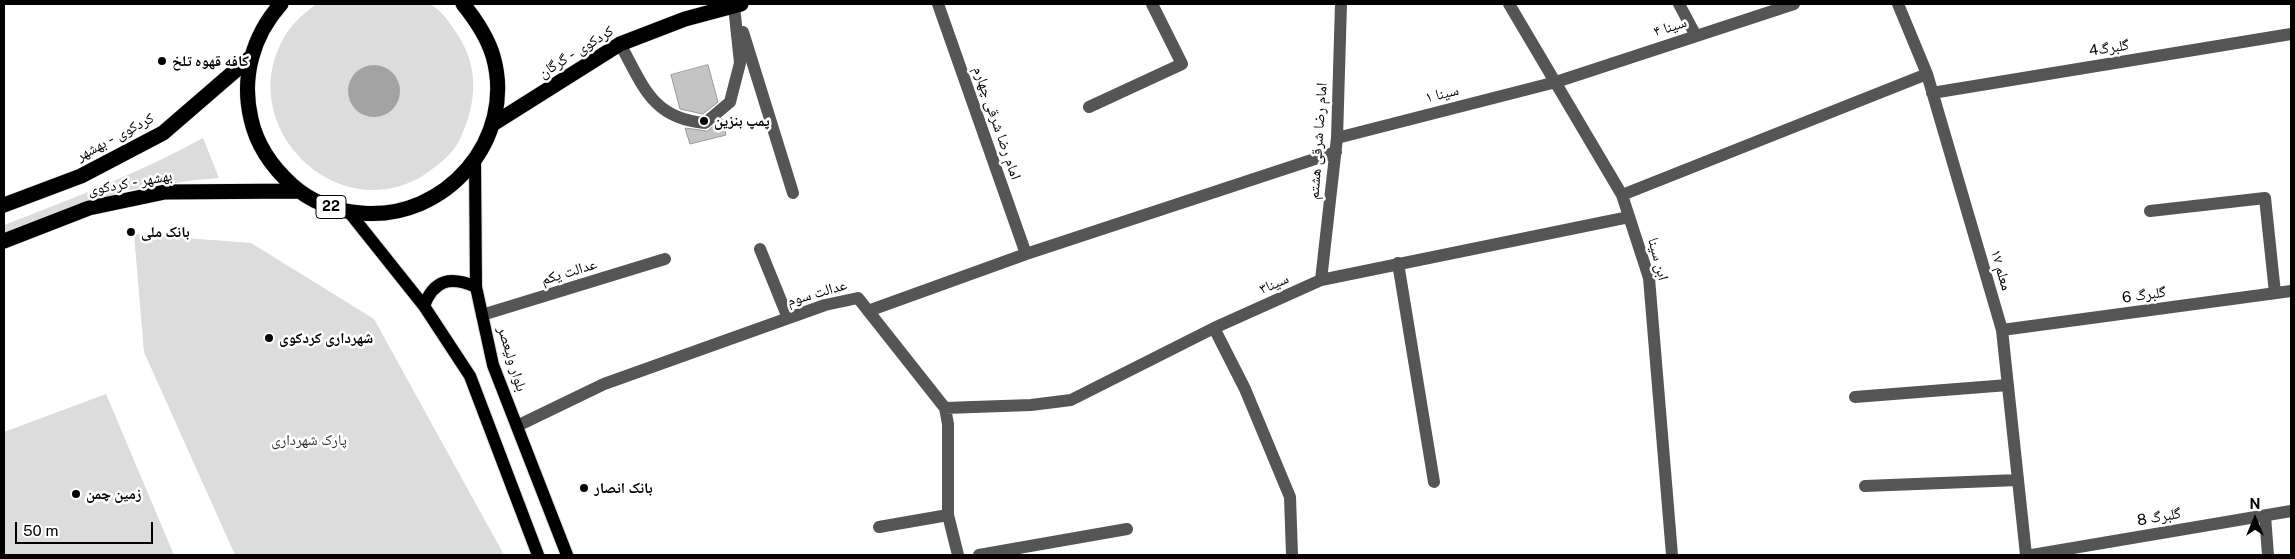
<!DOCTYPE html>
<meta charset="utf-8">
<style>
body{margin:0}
#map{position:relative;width:2295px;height:559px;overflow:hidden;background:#fff;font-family:"Public Sans",sans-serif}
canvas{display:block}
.frame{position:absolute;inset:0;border:5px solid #000;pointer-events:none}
.north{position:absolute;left:2230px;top:494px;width:50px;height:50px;-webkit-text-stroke:4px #fff;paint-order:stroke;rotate:0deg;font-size:14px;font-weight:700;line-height:20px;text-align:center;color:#000}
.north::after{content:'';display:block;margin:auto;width:18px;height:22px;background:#000;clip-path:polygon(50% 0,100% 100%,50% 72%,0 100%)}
.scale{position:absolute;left:15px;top:522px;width:138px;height:22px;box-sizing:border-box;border:2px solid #000;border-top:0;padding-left:6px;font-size:15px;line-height:18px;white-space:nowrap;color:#000;-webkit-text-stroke:4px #fff;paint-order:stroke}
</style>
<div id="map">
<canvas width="2295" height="559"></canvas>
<div class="frame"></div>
<div class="north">N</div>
<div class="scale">50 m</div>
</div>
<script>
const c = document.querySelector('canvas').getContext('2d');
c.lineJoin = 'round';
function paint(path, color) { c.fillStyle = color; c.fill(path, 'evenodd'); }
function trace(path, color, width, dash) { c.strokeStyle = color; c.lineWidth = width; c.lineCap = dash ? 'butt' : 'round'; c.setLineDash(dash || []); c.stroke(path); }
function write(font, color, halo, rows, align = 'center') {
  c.font = font + ' "Public Sans","Noto Naskh Arabic",sans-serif'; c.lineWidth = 5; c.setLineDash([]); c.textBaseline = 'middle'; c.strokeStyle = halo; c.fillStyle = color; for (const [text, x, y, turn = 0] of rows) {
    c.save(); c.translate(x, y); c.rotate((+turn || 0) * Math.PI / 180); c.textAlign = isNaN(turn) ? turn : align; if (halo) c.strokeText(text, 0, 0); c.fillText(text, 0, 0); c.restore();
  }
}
paint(new Path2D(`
 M316,4C345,4 374,4 403,4C410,4 422,1 429,4C439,8 447,19 453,28C480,64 478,102 459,141C452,155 437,166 424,175C340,228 237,131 281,43C289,26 302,15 316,4Z
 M203,138L219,178L195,180L123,191L4,236V225C72,199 139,173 203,138Z
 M134,234L251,243L374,319L503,553L497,555H235L144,352Z
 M106,394L174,555H4V432Z`), '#dcdcdc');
paint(new Path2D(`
 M348 91a26 26 0 1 1 52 0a26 26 0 1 1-52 0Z`), '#a3a3a3');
const building = new Path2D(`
 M708,65L718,102L703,114L680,109L671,75Z
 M722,119L726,135L690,144L685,128L707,131Z`);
paint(building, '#c4c4c4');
trace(building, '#999', 1);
const major = new Path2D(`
 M475,162L476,287L493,365L567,555
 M349,212L424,306L470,376L538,555
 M424,306C434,279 451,276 476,287`);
const highway = new Path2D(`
 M281,4C253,35 241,77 251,119C257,146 272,167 292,185C311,202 336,211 361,213C445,221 517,139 493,56C487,36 476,20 463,4
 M493,124L620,44L685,19L741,4
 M4,205L81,176L163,133L251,57
 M4,241L89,208L165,192L298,191`);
trace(major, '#dbdbdb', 14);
trace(highway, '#dbdbdb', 16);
trace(new Path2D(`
 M938,4L1026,254
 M1509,4L1622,195L1649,278L1672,555
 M1679,4L1696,36
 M1898,4L1927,74L2002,330L2026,555
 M743,32L793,193
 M620,44C643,85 652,119 705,123L730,102L740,63L734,6
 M1932,93L2291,34
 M1089,107L1182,64L1152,4
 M1337,138L1556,82L1794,4
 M1622,195L1927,74
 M2150,211L2265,198L2275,293
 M760,249L788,318
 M1398,263L1434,482
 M1321,280L1337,138L1341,4
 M868,311L1026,254L1336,152
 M482,315L665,259
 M1214,328L1245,389L1290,497L1292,555
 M2002,330L2291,291
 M1855,397L2008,385
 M945,408L1031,405L1071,400L1214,328L1321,280L1629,217
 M517,426L604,384L825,305L858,298L945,408L948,424V515L958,555
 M1865,486L2018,480
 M2265,516L2268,555
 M879,527L948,515
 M979,555L1127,529
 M2032,555L2291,511`), '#555', 12);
trace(major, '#000', 12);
trace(highway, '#000', 15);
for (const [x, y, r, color] of [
 [162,61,5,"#000"],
 [704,121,5,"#000"],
 [131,232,5,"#000"],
 [269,338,5,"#000"],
 [584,488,5,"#000"],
 [76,494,5,"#000"]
]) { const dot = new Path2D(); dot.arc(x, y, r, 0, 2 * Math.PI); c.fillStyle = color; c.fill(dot); trace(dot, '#fff', 2); }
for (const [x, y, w] of [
 [331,207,30]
]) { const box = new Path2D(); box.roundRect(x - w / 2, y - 11.5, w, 23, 4); c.fillStyle = '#fff'; c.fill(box); trace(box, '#000', 1); }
write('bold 14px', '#000', null, [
 ["22",331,207]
]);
write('15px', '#000', '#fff', [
 ["سینا ۴",1670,27,-18],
 ["گلبرگ4",2109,48,-9],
 ["کردکوی - گرگان",576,52,-32],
 ["سینا ۱",1442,94,-14],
 ["امام رضا شرقی چهارم",997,123,71],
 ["کردکوی - بهشهر",115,137,-28],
 ["امام رضا شرقی هشتم",1318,141,-86],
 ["بهشهر - کردکوی",130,183,-10],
 ["ابن سینا",1658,259,75],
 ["معلم ۱۷",2001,270,74],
 ["عدالت یکم",569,272,-17],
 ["سینا۳",1274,284,-24],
 ["عدالت سوم",817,293,-16],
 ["گلبرگ 6",2144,295,-8],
 ["بلوار ولیعصر",512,359,73],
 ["گلبرگ 8",2159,517,-10]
]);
write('bold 15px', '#000', '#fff', [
 ["کافه قهوه تلخ",172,61],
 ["پمپ بنزین",714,121],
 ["بانک ملی",141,232],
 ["شهرداری کردکوی",279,338],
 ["بانک انصار",594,488],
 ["زمین چمن",86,494]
], 'left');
write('15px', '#333', '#fff', [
 ["پارک شهرداری",309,440]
]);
</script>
